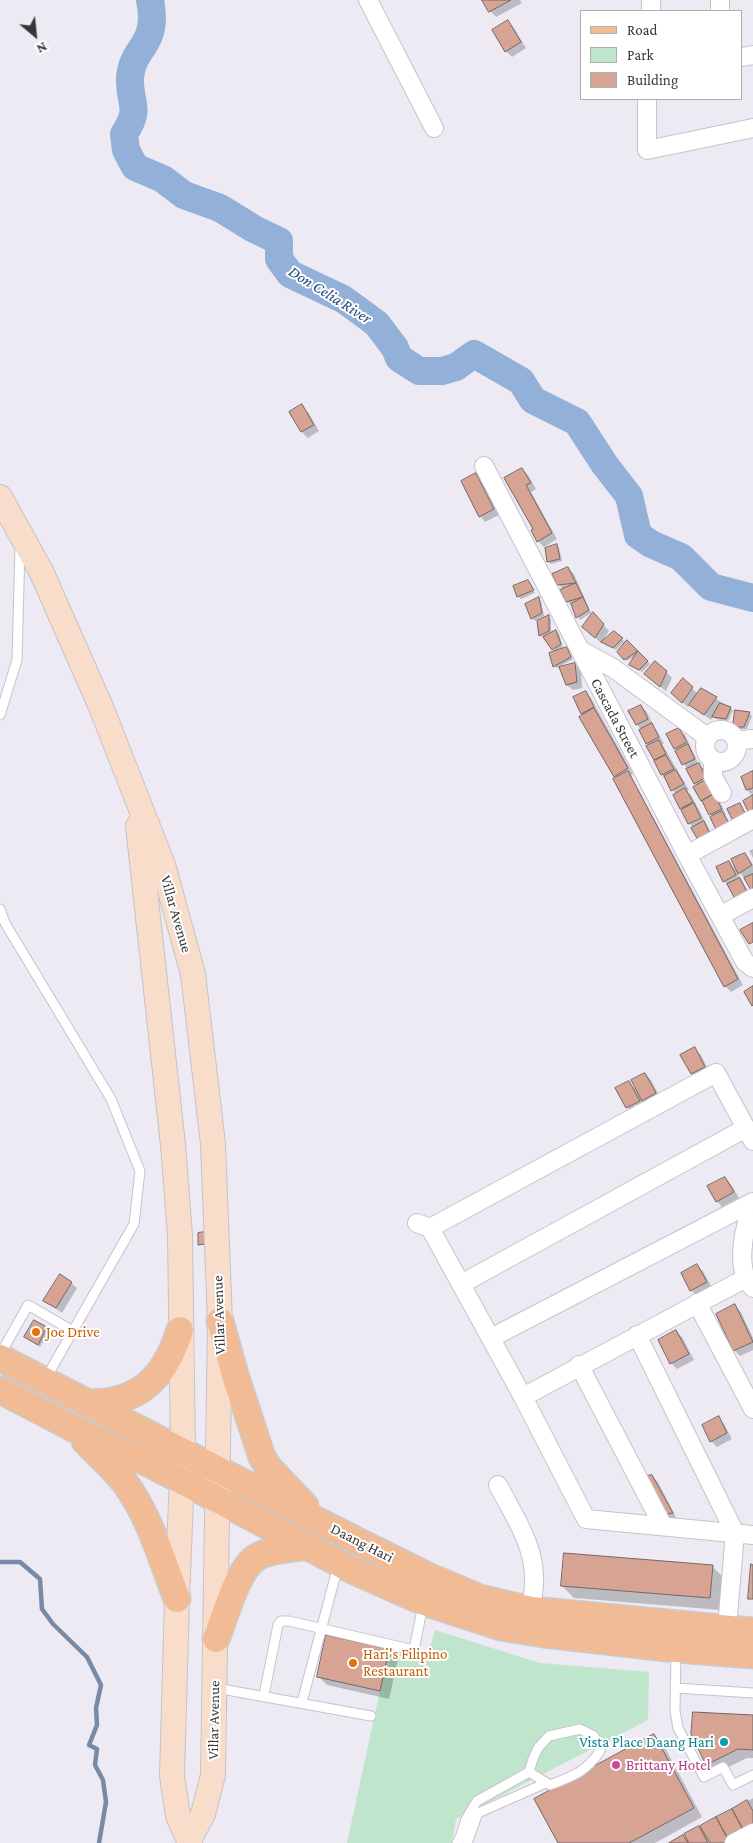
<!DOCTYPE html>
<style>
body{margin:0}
#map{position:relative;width:753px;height:1843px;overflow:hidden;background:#edeaf3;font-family:"Crimson Pro",serif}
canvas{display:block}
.legend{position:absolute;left:580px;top:10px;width:162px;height:90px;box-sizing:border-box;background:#fff;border:1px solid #afafb0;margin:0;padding:6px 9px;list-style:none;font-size:15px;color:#38363a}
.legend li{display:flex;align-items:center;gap:10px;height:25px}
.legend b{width:25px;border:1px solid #afafb0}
.north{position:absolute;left:10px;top:10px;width:50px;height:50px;-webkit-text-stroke:4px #fff;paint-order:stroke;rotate:152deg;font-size:14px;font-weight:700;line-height:20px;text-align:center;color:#38363a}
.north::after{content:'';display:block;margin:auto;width:18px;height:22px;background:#38363a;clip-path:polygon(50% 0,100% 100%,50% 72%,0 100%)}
</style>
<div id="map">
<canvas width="753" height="1843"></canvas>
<ul class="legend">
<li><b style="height:6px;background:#f1bb96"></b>Road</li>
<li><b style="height:14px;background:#bfe5cc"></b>Park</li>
<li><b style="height:14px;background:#d7a393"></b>Building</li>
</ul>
<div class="north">N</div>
</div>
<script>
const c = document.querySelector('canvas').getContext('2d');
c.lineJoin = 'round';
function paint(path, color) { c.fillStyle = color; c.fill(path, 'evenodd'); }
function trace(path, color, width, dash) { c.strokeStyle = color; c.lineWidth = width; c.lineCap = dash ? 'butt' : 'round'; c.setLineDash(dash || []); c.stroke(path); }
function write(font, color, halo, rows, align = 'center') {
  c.font = font + ' "Crimson Pro",serif'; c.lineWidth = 4; c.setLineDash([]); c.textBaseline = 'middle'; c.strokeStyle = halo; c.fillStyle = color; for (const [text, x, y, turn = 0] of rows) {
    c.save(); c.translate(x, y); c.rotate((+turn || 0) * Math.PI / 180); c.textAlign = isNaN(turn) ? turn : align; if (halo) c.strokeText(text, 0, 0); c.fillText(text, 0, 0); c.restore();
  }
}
paint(new Path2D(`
 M435,1630L540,1663L649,1672L648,1720L456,1819L452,1843H347L389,1649L427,1658Z`), '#bfe5cc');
paint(new Path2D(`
 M484,0H520L522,3L496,17L490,11Z
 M508,22L514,28L526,48L512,57L506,51Z
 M302,406L308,412L319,431L308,438L302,432L291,412Z
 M522,469L528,475L536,489L531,492L557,539L544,547L538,541L534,529Z
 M476,475L481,481L499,515L485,522L480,516Z
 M556,545L559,548L562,561L551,564L548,561Z
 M568,568L574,574L591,613L580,620L572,603L570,604L567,601L564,590L558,584Z
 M528,582L535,593L521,599L518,596Z
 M538,599L541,601L544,616L535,621L532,618Z
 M594,614L609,631L601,643L583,627Z
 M548,616L551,619V634L556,631L559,634L563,647L556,651L567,649L573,659L557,668L554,666L556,652L544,637L540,635L538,619L539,621Z
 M614,633L626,643L627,642L650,664L642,672L630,665L636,656L627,661L618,652L626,644L624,642L616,650L603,642Z
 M575,664L581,670L582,688L573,690L567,685Z
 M666,672L672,678L666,691L652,680Z
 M692,688L698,694L701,689L730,708L733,710L728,721L716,719L713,716L711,720L690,705L688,707L678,699Z
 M586,692L591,698L633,774L631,776L743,985L731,992L725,986L618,778L582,713Z
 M641,706L647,712L653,725L652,726L657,731L664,744H662L689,790L687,791L691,795L716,842L694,828L689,823L676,794L662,775L642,730L637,725Z
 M749,713L752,716L747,729H737L735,726Z
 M679,730L685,735L699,765L705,770L726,815H725L735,831L710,814L695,787L697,786L675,748Z
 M753,772V796L747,790L742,778Z
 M753,849V858L749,851Z
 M745,855L753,865V892L745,879L739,872Z
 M729,862L735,869L752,898L730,887L724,881Z
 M695,1049L701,1055L710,1073L697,1079L692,1074Z
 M645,1074L651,1080L661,1099L649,1106L641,1097L645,1107L633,1113L627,1107L629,1082L637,1091Z
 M725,1178L731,1184L739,1198L722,1207L717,1201Z
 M697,1265L703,1271L712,1288L697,1296L691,1290Z
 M71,1283L77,1288L62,1313L45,1301Z
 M735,1306L741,1312L753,1338V1350L740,1356L734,1350Z
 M34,1321L49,1331L40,1347L26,1337Z
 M676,1331L682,1337L694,1360L677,1369L671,1363Z
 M718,1418L724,1424L732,1439L717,1447L711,1441Z
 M652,1476L658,1482L677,1519L668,1520Z
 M712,1566L724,1578L721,1610L574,1598L562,1586Z
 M389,1650L398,1659L389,1699L327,1685L318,1676Z
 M753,1717V1758H747L716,1773L707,1764Z
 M654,1735L663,1744L702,1817L655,1843H560Z
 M753,1798V1837L742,1843H671L683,1836L689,1843L699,1828L706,1834L702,1826Z`), '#0003');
trace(new Path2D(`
 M0,1562H20L40,1579L42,1609L53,1624L87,1657L101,1685L96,1708L97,1725L89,1745L97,1749L95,1765L103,1780L106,1802L99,1843`), '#778ba9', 4.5);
trace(new Path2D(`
 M150,0C152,10 153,25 149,35C142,52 132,56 130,78C129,105 142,107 124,134L126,150L135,167L163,179L184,195L220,208L254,229L279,241V259L290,274L343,299L361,312L377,324L395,348L399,358L419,371H442L456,367L474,354L521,381L533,400L577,422L605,465L629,496L638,535L651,544L681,557L711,587L753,598`), '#92b0d8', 28);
const building = new Path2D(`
 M482,0H511L489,12Z
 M508,20L521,42L505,52L492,30Z
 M302,404L314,425L301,432L289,412Z
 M522,468L531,483L526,485L552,533L537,542L531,530L533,529L504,478Z
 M476,473L494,509L479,517L461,481Z
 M557,544L560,559L547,562L545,548Z
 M568,567L576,583L557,585L552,574Z
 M528,580L534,590L517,597L513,586Z
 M576,583L583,597L566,602L560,590Z
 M539,597L542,613L531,619L525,604Z
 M583,597L589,610L576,618L571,604Z
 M593,612L604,624L595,638L582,627Z
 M549,615V631L539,636L537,621Z
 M556,630L561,644L552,650L543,637Z
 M614,631L623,638L613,648L601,642Z
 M627,640L638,651L624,660L617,652Z
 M567,647L571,657L553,667L549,653Z
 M638,651L648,661L639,670L629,665Z
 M655,661L667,671L660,687L644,674Z
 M575,663L577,682L566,685L559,667Z
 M683,678L693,687L682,703L671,693Z
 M701,688L717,697L704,715L689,705Z
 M586,691L594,707L581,714L573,697Z
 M720,703L731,707L726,719L712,717Z
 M641,705L648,719L636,725L628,711Z
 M594,708L628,768L614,777L579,717Z
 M735,710L750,712L744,727H733Z
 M652,723L659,737L646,744L639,730Z
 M679,728L687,742L674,749L666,734Z
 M659,740L666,754L654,760L646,746Z
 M688,744L695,759L682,765L675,751Z
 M666,755L674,769L661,775L654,761Z
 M699,763L706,777L694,784L686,769Z
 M676,770L684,784L671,791L664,776Z
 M628,771L738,979L724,987L613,779Z
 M753,771V788L746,790L741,777Z
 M706,780L713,794L701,801L693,787Z
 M685,788L693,802L680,809L673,795Z
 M714,794L722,809L709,815L702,801Z
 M753,795V813L750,815L743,801Z
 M694,803L701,818L688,824L681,810Z
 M740,803L747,817L734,823L727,809Z
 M722,811L730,825L717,832L710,817Z
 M704,821L711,836L699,842L691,828Z
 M745,853L752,865L738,874L731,859Z
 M729,861L736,875L723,882L716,867Z
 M753,874V891L752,892L744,878Z
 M740,878L747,892L735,899L727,884Z
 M753,923V942L749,944L740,930Z
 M753,986V1005L752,1006L744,992Z
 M695,1047L705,1067L691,1074L680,1055Z
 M645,1073L656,1093L642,1101L631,1080Z
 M629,1081L640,1101L626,1108L615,1088Z
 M725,1177L734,1192L716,1202L707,1186Z
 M205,1232V1244L198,1245V1233Z
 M697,1264L707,1282L690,1291L681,1273Z
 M60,1274L72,1282L56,1308L43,1301Z
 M735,1304L753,1342L733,1351L716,1314Z
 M34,1320L47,1327L38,1345L24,1337Z
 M676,1330L689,1354L670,1364L658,1340Z
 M719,1416L727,1433L710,1442L702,1425Z
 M652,1475L673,1513L661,1515L641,1477Z
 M564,1553L713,1565L710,1598L561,1586Z
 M751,1564L753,1565V1599H748Z
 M326,1635L389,1649L380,1691L317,1677Z
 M693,1712L753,1715V1750L738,1749L706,1765L691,1734Z
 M654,1734L694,1808L629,1843H558L534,1799Z
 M747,1800L753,1811V1828L745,1833L732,1809Z
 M732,1809L745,1833L729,1841L716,1817Z
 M716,1817L729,1841L725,1843H710L700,1826Z
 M699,1826L708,1843H689L684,1834Z
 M683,1835L688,1843H669Z`);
paint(building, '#d7a393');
trace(building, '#716865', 1);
const lane = new Path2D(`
 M0,715L17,660L20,546
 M0,909L5,923L111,1099L140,1171L134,1224L46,1378
 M0,1355L28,1305L73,1331
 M676,1652L675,1711L678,1728L704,1777L723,1767L733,1785L753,1775
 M216,1688L371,1716
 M675,1688L753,1693
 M264,1695L278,1625L281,1621H289L414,1650L423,1605
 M302,1702L338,1566
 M457,1843L461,1835L466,1819L477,1801L529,1772L533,1759L538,1748L549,1736L580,1729L594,1736L600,1751C585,1773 573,1776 550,1785L529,1772
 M467,1843L478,1813L546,1783`);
const street = new Path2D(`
 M368,0L434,128
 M651,11V0
 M720,11V0
 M742,57L753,55
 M647,99V150L753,128
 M484,466L687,855L745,962L753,968
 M580,650L613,668L707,737
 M705 746a16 16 0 1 1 32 0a16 16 0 1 1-32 0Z
 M736,741L753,739
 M713,760V777L722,793
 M687,855L753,819
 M720,916L753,898
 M753,1203C746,1223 737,1257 746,1278C747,1282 751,1285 753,1288
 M417,1223L430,1228L523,1397L586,1519L753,1535
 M430,1228L716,1073L753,1141
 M461,1284L746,1128
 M697,1303L753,1409
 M637,1335L735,1533L726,1639
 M491,1338L753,1202
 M579,1365L663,1526
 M523,1397L746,1278
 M498,1485C513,1514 533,1543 534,1575C535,1586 532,1599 531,1610
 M734,1843L753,1833`);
const secondary = new Path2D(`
 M0,497L41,571L101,707L163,865L193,974L213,1144L220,1321L213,1775L203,1814L189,1840
 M138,826L173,1145L180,1235L183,1451L177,1599L172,1776L178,1816L190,1843`);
const primary = new Path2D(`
 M220,1321L235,1375L262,1457L269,1468L305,1506
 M0,1358L359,1542L430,1577L480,1598L531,1610L753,1631
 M0,1390L73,1428L148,1463L352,1570L424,1602L501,1627L544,1634L677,1649L753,1655
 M86,1403C139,1404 165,1378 180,1330
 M85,1441C99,1455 113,1468 125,1483C150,1517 162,1560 177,1599
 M216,1639C225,1617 237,1569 257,1557C271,1549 291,1549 306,1546`);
trace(lane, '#c5c2ca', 11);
trace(street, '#c5c2ca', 20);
trace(secondary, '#c5c2ca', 26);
trace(primary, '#cbcbcc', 29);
trace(lane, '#fff', 9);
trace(street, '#fff', 18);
trace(secondary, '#f8ddca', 24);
trace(primary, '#f1bb96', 26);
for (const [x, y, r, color] of [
 [36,1332,5,"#e8710a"],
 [353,1663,5,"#e8710a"],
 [724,1742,5,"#0f9aa8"],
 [616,1765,5,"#d1479c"]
]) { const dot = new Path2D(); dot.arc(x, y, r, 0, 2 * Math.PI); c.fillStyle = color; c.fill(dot); trace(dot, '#fff', 2); }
write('15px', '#38363a', '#fff', [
 ["Cascada Street",615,718,62],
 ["Villar Avenue",176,914,74],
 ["Villar Avenue",219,1315,-92],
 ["Daang Hari",362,1543,27],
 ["Villar Avenue",214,1720,-89]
]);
write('15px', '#c56008', '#fff', [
 ["Joe Drive",46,1332],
 ["Hari's Filipino",363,1654],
 ["Restaurant",363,1671]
], 'left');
write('15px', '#0d838f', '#fff', [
 ["Vista Place Daang Hari",714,1742]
], 'right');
write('15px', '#b23c85', '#fff', [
 ["Brittany Hotel",626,1765]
], 'left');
write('italic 16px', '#1e4779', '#fff', [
 ["Don Celia River",330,295,32]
]);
</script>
